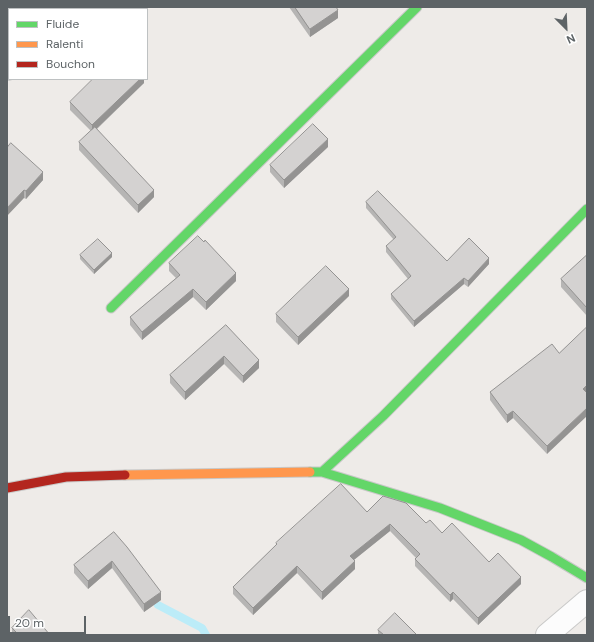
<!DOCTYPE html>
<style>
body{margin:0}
#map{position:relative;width:594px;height:642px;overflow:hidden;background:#eeebe8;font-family:"DM Sans",sans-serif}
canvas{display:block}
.frame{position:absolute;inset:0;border:8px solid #5d6366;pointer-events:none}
.legend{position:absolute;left:8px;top:8px;width:140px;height:72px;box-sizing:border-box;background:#fff;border:1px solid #bec1c2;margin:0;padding:5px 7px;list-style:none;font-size:12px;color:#5d6366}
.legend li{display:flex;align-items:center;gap:8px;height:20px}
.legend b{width:20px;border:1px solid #bec1c2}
.north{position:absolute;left:546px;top:8px;width:40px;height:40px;-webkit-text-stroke:3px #fff;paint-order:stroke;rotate:156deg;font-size:11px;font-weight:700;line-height:16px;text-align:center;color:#5d6366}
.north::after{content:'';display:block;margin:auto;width:14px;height:18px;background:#5d6366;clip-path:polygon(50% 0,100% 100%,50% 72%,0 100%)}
.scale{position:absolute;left:8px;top:616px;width:78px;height:18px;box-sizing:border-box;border:2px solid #5d6366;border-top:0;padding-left:5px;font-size:12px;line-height:14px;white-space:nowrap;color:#5d6366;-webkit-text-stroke:3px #fff;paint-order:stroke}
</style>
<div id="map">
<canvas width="594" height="642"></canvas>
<div class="frame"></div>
<ul class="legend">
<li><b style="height:5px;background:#63d668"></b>Fluide</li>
<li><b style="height:5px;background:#ff974d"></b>Ralenti</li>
<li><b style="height:5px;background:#b3261e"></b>Bouchon</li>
</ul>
<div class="north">N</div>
<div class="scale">20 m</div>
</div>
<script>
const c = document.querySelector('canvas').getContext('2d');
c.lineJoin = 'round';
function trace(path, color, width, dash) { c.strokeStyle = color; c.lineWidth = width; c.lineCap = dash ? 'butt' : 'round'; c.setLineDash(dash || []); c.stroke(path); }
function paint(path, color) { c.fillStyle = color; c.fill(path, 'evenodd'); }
trace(new Path2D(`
 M158,605L202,628L206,635`), '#bcecf8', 8);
const street = new Path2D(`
 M68,9L70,7
 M7,69L9,67
 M547,635L587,601`);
const fast = new Path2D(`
 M111,308L417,7
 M310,472H322L440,508L521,540L552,557L587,578
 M322,472L383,416L587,209`);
const slow = new Path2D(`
 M125,475L310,472`);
const jam = new Path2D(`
 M7,488L66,477L125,475`);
trace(street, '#c9c9c8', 24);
trace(fast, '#c8c8c7', 11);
trace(slow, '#c8c8c7', 11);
trace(jam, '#c8c8c7', 11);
trace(street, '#fcfcfc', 22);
trace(fast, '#63d668', 9);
trace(slow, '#ff974d', 9);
trace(jam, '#b3261e', 9);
paint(new Path2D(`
 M7,7H56L55,9H9V19L7,21Z
 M289,7H336L338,18L310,37Z
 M144,79V83L97,129L154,197L138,213L79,150V142L91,131L70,110V102Z
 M328,147L284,188L270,172V165Z
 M7,148L43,180L26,199L24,198Z
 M366,202L447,261L489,264L468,287L464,284L414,327L391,299V294L408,279L386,252V246L394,240L366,208Z
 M80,255L112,257L94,274L80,259Z
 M587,255V316L561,287V279Z
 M169,263L236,281L206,310L193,297L142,340L130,325V317L176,278L169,271Z
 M349,296L298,345L276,322V314Z
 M226,325L259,368L243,383L224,364L185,400L170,383V375Z
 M559,353L547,454L513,418L507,423L490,400V392Z
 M367,512L426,523L489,562L521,584L478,625L453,599L450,602L415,566V559L416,558L390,531L354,560L355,569L322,600L297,573L253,615L233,594V587L276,545V543Z
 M114,532L161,600L144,612L112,568L88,589L74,573V565Z
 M12,628L50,635H12Z
 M378,630L417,635H378Z`), '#b6b5b4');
paint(new Path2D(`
 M15,7H17V9H12Z
 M52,7H56V8L55,9H51Z
 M338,10V18L310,37V29Z
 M9,11V19L7,21V13Z
 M140,79H144V83L92,133V125Z
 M328,139V147L284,188V180Z
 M43,172V180L26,199V191Z
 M24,190V198L7,216V208Z
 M154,190V197L138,213V205Z
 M112,253V257L94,274V270Z
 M489,258V264L468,287V281Z
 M236,273V281L206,310V302Z
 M464,278V284L414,327V321Z
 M193,289V297L142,340V332Z
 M349,289V296L298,345V337Z
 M224,356V364L185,400V392Z
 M259,360V368L243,383V376Z
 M587,385V393L583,389Z
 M587,408V416L547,454V446Z
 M513,411V418L507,423V415Z
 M390,524V531L350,563V556Z
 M112,561V568L88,589V581Z
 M355,561V569L322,600V592Z
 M297,566V573L253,615V608Z
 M521,577V584L478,625V618Z
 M161,592V600L144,612V604Z
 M453,592V599L450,602V595Z`), '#949392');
const building = new Path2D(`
 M7,7H15L12,9H9V11L7,13Z
 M19,7H52L51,9H22Z
 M295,7H336L338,10L310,29Z
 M93,79H140L92,125L70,102Z
 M313,124L328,139L284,180L270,165Z
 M95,127L154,190L138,205L79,142Z
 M11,143L43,172L26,191L24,190L7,208V148Z
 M378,191L447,261L469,238L489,258L468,281L464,278L414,321L391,294L411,276L386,246L396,237L366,202Z
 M198,236L204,242L205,240L236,273L206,302L193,289L142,332L130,317L180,275L169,263Z
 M98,239L112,253L94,270L80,255Z
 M587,255V308L561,279Z
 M326,266L349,289L298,337L276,314Z
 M226,325L259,360L243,376L224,356L185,392L170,375Z
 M587,327V385L583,389L587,393V408L547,446L513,411L507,415L490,392L552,344L559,353Z
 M341,484L367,512L383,496L406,503L426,523L430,520L442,533L452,523L489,562L498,553L521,577L478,618L453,592L450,595L415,559L420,554L390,524L350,556L355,561L322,592L297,566L253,608L233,587L277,544L276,543Z
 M114,532L127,547L161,592L144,604L112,561L88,581L74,565Z
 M29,610L50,635H19L12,628Z
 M395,613L417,635H384L378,630Z`);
paint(building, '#d4d2d1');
trace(building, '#949392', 1);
</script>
